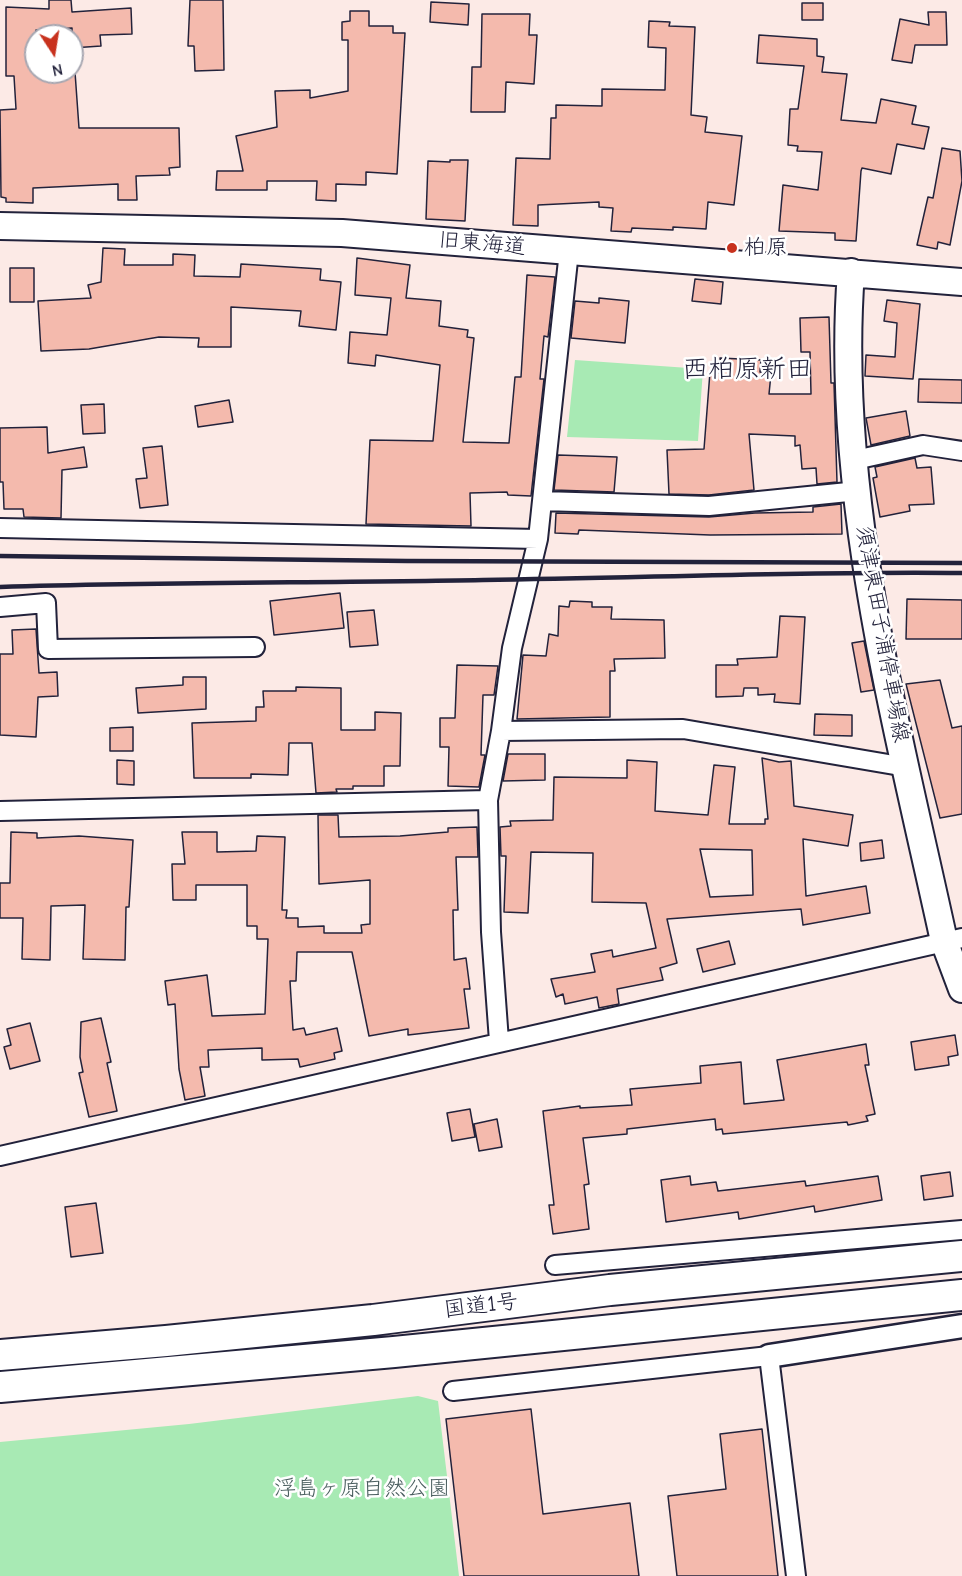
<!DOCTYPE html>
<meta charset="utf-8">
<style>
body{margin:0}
#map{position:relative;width:962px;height:1576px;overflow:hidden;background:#fceae6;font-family:"Comic Neue",sans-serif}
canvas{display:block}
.north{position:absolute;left:24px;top:24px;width:60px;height:60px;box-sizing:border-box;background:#fff;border:2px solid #a7a7b1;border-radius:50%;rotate:168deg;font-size:16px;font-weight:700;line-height:24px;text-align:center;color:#22223b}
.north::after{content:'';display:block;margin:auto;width:21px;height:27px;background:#c8321e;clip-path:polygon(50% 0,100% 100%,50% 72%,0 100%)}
</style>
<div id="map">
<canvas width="962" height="1576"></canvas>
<div class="north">N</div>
</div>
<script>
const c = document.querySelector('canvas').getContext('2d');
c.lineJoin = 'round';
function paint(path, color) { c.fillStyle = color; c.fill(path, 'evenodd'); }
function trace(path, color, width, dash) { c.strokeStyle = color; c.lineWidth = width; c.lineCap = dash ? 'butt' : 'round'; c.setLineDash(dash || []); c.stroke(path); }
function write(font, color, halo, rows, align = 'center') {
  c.font = font + ' "Comic Neue","Klee One",sans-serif'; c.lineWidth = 5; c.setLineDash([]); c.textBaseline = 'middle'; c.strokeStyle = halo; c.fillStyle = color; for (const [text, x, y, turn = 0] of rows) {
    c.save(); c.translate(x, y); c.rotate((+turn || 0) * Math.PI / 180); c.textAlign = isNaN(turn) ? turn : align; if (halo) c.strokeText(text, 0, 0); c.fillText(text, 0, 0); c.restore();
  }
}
paint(new Path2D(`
 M575,360L703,369L698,441L567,437Z
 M418,1396L438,1401L459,1576H0V1442L189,1424Z`), '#a8eab4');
const building = new Path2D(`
 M49,0H71L72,12L131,8L132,34L100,35L101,46L72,48V28L36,30V72H75L79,128H179L180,167L169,168L170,175L136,176L137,200H118V184L33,188V203L6,202V198L1,197L0,110L16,109L14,76H6V7L49,9Z
 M190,0H223L224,70L195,71L194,46H188Z
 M431,2L469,4L468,25L430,22Z
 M802,3H823V20H802Z
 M350,11H369V26H393V33H405L397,174L366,172V185L336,184V201L316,200L317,181H267V190H216L217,171H243L236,136L277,127L275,91L310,90V98L348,91V40H342V22L350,21Z
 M928,12H946L947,45H915L912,63L892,60L900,19L929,25Z
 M482,14H530L529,35H537L534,84L506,82L505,112H471L472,67H481Z
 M649,21L670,22L669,26L695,27L691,115L707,117L705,132L742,136L734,205L708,202L706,229L673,227V230L632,228L631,232L611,231L613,208L599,207V202L538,205V226L513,225L516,158L550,159L551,118H556V105L602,106V89L665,90L666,48L648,47Z
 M759,35L817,39V56L824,57L822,72L847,74L841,120L876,123L881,99L916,106L912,124L929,127L924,149L897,144L891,174L862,168L861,171L856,241L835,240V233L779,231L783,185L818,190L822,152L797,151L798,146L788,145L790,109H798L804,66L757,63Z
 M942,148L960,151L962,181L950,245L938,242L937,249L917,245L928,197L933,198Z
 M450,160H468L465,221L426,219L428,161L450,162Z
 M103,248L125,249L124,265H173V254L195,255L194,276L240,277L241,264L321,269L320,280L341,282L336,330L299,326L301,311L231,307V347H198L199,338L159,337L89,349L41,351L38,301L91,298L88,285L101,282Z
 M357,258L410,265L406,298L441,301L439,326L468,330L467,337L474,338L463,442L509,443L515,377H521L527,275L555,277L548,337L544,336L540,379H544L531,496L508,495L507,492L470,493L471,526L366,524L370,440L433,441L440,365L376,355L375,366L348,363L350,332L387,335L391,298L355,295Z
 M10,268H34V302H10Z
 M695,279L723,282L721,304L692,301Z
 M599,298L629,301L625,343L571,338L575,301L599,303Z
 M887,300L920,304L913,379L865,376L866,355L895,357L897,323L884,321Z
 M829,317L831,383H834L837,482L817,484L816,468L802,469L800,445L795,446V436L749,434L754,490L709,495L669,494L667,450L704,449L710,372L722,373L720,358L761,360L760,372L771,374L769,394H811L810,352H801L800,318Z
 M919,379L962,380V403L918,402Z
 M229,400L233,422L198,427L195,406Z
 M104,404L105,433L83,434L81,405Z
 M906,411L910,436L871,445L866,418Z
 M47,427L48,453L84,447L87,467L62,470L61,518L24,517L23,509H4L3,482H0V428Z
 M162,446L168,505L140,508L136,479L147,478L143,448Z
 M558,455L617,457L614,492L554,490Z
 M915,458L917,468L931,467L934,504L909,505L910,511L880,517L873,478L877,477L875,467Z
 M841,504L842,534L710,535L579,530L578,534L555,533L556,513L709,517L755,513L813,512V507Z
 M340,593L344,628L274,635L270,601Z
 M907,599L962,600V639H906Z
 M570,601L592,602V607H612L611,619L664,620L665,658L614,659L615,671H610V717L517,719L523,655L546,656L549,634L558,636L559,606L569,607Z
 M374,610L378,645L350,647L347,612Z
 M780,616L805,617L800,704L774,702L775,694L758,695V688H744L743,696L716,697V665H738L737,659L777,657Z
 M36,629L39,673L57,672L58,696L38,697L36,737L0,735V654H13L12,630Z
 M864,641L874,690L861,692L852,643Z
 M457,665L498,666L494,695H483L481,755H485L479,787L448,786L449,747H440V718H455Z
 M183,677H206V709L138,713L136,688L183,685Z
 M940,680L952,728L962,726V814L940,818L906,684Z
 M296,687L341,688V730H375V712L401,713L400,766H384V786H353V789H336L337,792L316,793L312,743H289L288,775L251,774V778H194L192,723L256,721V707H264L263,691H296Z
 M815,714L852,715V736L814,735Z
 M133,727V751H110V728Z
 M508,754H545V780L503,781Z
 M762,758L779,762L791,761L794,806L853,815L848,846L803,839L806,896L866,886L870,913L803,925L801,909L667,919L677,963L660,968L663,980L617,989L619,1004L599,1008L597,997L565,1004L563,994L556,997L551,979L595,972L591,954L612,950L613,957L656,948L646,903L592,902L593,853L531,852L528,913L504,912L506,856H501L500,827L511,826L510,821L553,820L554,777L627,778V760L657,762L655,811L708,815L714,765L735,767L729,824H765V819H768ZM700,849L752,850L753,895L710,897Z
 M117,760L134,761V785L117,784Z
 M318,815H338L339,837L400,836L448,832V828L477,827L478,857H456L458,910H453L454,960L466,958L470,989H464L469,1028L408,1035V1029L369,1036L352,952H297L296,981H290L293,1030L304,1028L306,1035L337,1028L342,1051L334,1053L335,1059L300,1067L298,1059L262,1060V1048L208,1050L209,1067H200L205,1096L185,1100L179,1069L175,1004L168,1005L165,981L207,975L212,1016L265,1014L268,939H257V926H247V885H196V900H173L172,864H185L182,832H217V852L256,851L257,836L285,837L282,910H287L286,918H298V927L324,926V933H362L361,925L370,924V880L319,884Z
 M11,832L37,833V838L79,836L133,840L129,907H126L125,960L83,959L85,905L51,906L50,960L22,959L23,918H0V883H10Z
 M882,840L884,858L861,861L860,843Z
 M729,941L735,964L703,972L697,949Z
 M101,1018L111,1062L107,1063L117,1111L89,1117L79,1073L83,1072L80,1057L81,1022Z
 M30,1023L40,1061L10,1069L4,1047L11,1045L7,1029Z
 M955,1035L958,1055L948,1057L949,1065L915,1070L911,1042Z
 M866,1044L869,1065H865L875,1114L866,1116L868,1121L848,1125L847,1122L723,1134L722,1129L716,1130L715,1119L627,1129V1134L583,1138L589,1184L584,1185L589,1229L553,1234L549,1205H554L543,1111L580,1106V1108L632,1105L630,1089L701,1083L700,1066L741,1062L744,1104L784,1100L777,1060Z
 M470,1109L475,1137L452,1141L447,1113Z
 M497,1119L502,1147L479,1151L474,1124Z
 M950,1172L953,1196L924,1200L921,1176Z
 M690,1176L691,1185L716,1182L718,1191L805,1181L806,1186L878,1176L882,1200L815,1212L814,1206L739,1219L738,1212L666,1222L661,1180Z
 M96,1203L103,1253L71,1257L65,1207Z
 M531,1409L543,1514L630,1503L639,1576H464L446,1419Z
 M762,1429L778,1576H677L668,1496L726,1489L720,1434Z`);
paint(building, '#f4baad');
trace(building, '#22223b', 1.5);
const minor = new Path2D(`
 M855,460L923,445L962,451
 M542,501L569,251
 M0,528L538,539L542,501L709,506L858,491
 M0,607L46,603L48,649L255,647
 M501,731L512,648L538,539
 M0,811L488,800
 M499,1041L491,932L488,800L501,731L683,729L906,767
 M0,1156L962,938
 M555,1265L962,1230
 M453,1391L769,1356L796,1576`);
const tertiary = new Path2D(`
 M769,1356L962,1326`);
const secondary = new Path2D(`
 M0,226L342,233L962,282
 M851,272C834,494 897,725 944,941L962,989`);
const trunk = new Path2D(`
 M0,1355L166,1341L373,1320L610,1290L962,1256
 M0,1387L394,1352L962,1295`);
trace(minor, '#22223b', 22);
trace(tertiary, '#22223b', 27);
trace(secondary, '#22223b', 30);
trace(trunk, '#22223b', 34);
trace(minor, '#fff', 18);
trace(tertiary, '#fff', 22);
trace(secondary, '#fff', 26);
trace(trunk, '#fff', 30);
trace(new Path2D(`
 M0,556L407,561L962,563
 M0,587C161,582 322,583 483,580C643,578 802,571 962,573`), '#22223b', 4.5);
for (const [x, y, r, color] of [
 [732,248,6,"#c8321e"]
]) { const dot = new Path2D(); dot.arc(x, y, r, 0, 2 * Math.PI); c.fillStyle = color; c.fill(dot); trace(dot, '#fff', 2); }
write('22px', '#22223b', '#fff', [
 ["旧東海道",482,244,5],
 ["須津東田子浦停車場線",882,634,80],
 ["国道1号",481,1306,-7]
]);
write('22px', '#22223b', '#fff', [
 ["柏原",744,248]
], 'left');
write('22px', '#4a5e5f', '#fff', [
 ["浮島ヶ原自然公園",362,1489]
]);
write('26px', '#22223b', '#fff', [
 ["西柏原新田",747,370]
]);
</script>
